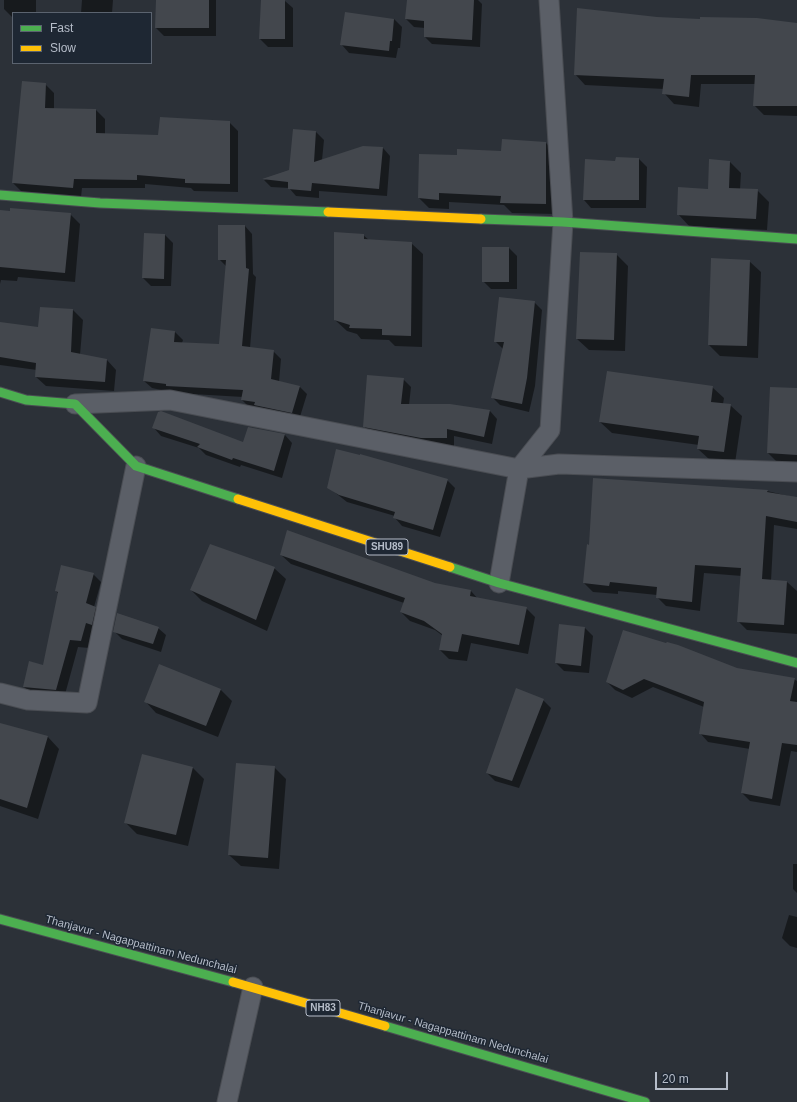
<!DOCTYPE html>
<style>
body{margin:0}
#map{position:relative;width:797px;height:1102px;overflow:hidden;background:#2c3138;font-family:Helvetica,sans-serif}
canvas{display:block}
.legend{position:absolute;left:12px;top:12px;width:140px;height:52px;box-sizing:border-box;background:#1e2733;border:1px solid #5b636f;margin:0;padding:5px 7px;list-style:none;font-size:12px;color:#b6bdc9}
.legend li{display:flex;align-items:center;gap:8px;height:20px}
.legend b{width:20px;border:1px solid #5b636f}
.scale{position:absolute;left:655px;top:1072px;width:73px;height:18px;box-sizing:border-box;border:2px solid #b6bdc9;border-top:0;padding-left:5px;font-size:12px;line-height:14px;white-space:nowrap;color:#b6bdc9;-webkit-text-stroke:3px #1e2733;paint-order:stroke}
</style>
<div id="map">
<canvas width="797" height="1102"></canvas>
<ul class="legend">
<li><b style="height:5px;background:#4caf50"></b>Fast</li>
<li><b style="height:5px;background:#ffc107"></b>Slow</li>
</ul>
<div class="scale">20 m</div>
</div>
<script>
const c = document.querySelector('canvas').getContext('2d');
c.lineJoin = 'round';
function paint(path, color) { c.fillStyle = color; c.fill(path, 'evenodd'); }
function trace(path, color, width, dash) { c.strokeStyle = color; c.lineWidth = width; c.lineCap = dash ? 'butt' : 'round'; c.setLineDash(dash || []); c.stroke(path); }
function write(font, color, halo, rows, align = 'center') {
  c.font = font + ' Helvetica,sans-serif'; c.lineWidth = 3; c.setLineDash([]); c.textBaseline = 'middle'; c.strokeStyle = halo; c.fillStyle = color; for (const [text, x, y, turn = 0] of rows) {
    c.save(); c.translate(x, y); c.rotate((+turn || 0) * Math.PI / 180); c.textAlign = isNaN(turn) ? turn : align; if (halo) c.strokeText(text, 0, 0); c.fillText(text, 0, 0); c.restore();
  }
}
paint(new Path2D(`
 M4,0H36V13H13L12,17L4,9Z
 M82,0H113L112,13H81Z
 M157,0H216V36H164L156,28Z
 M262,0L285,1L293,8V47H268L260,39Z
 M408,0H478L482,4L480,47L432,44L425,37V28L414,27L406,19Z
 M657,18L797,24V116L764,115L754,105L755,84H701L699,107L674,104L664,93V89L585,85L575,74Z
 M394,19L402,27L400,48H398L396,58L349,53L342,45Z
 M45,84L54,93V109L96,110L105,119V134L159,136L229,122L238,131V192L194,191L191,188L145,184V188H82L81,197L22,192L13,183Z
 M294,130L316,132L324,140L322,160L383,148L390,156L387,196L319,191V198L296,196L289,188L271,187L264,180L290,171Z
 M546,143L556,153L555,214L512,213L504,205L449,202V209L429,208L419,198L458,156L502,152Z
 M639,159L647,167L646,208H591L584,200L586,160L616,162Z
 M730,162L741,173L740,190H757L769,202L767,230L689,226L678,214L709,190Z
 M0,211L70,214L80,224L75,282L18,277L17,281L1,280L0,284Z
 M245,226L252,234L253,274L256,277L250,348L273,351L281,359L279,382L300,387L307,394L299,420L250,408L242,400L243,397L175,393L152,388L144,381L175,332L183,340L182,343L220,345L226,266L219,259Z
 M165,235L173,243L171,286H151L143,278Z
 M363,235L369,240L411,243L423,254L422,347L395,346L389,340L361,339L357,334L347,331L335,320Z
 M509,248L517,256V289H491L483,281Z
 M616,254L628,266L625,351L589,350L577,339Z
 M749,261L761,272L758,358L720,356L709,345Z
 M534,302L542,310L535,386L529,412L500,405L492,397L503,349L495,341Z
 M41,308L73,310L83,320L80,355L107,360L116,370L114,391L46,386L36,377L37,370L0,365V323L39,328Z
 M403,379L411,387L409,405L490,411L497,419L492,444L454,436V446H430L371,434L364,426Z
 M712,387L724,398L723,404L730,405L742,416L735,463L710,460L698,449L699,445L612,433L600,422Z
 M771,388L797,389V462L776,461L768,453Z
 M154,428L243,443L285,435L292,443L282,478L241,465L240,467L206,455L199,448L161,436Z
 M447,480L455,488L440,537L402,526L395,518V516L347,502L328,487Z
 M767,491L797,498V529L774,525L771,581L787,582L797,591V634L747,630L738,621L742,576L704,573L700,611L666,606L657,597V595L618,591V594L593,592L584,583Z
 M281,555L471,591L478,599L526,608L535,617L528,654L471,643L467,661L449,659L440,650L443,636L435,630L410,621L401,612L404,603L291,564Z
 M274,568L286,579L267,631L202,601L191,590Z
 M93,574L101,582L94,607L103,615L89,648L78,647L64,698L32,695L24,687L30,662L44,666L59,594L56,591Z
 M560,625L585,628L593,636L589,673L564,671L556,663Z
 M158,628L166,635L161,652L122,639L114,631Z
 M159,665L221,690L232,701L218,737L156,713L145,701Z
 M737,669L794,679L797,681V752L791,751L780,806L750,801L742,793L750,749L708,742L700,733L704,707L653,687L632,698L615,690L607,682Z
 M543,700L551,708L519,788L495,781L487,773Z
 M0,724L48,737L59,749L38,819L0,806Z
 M142,756L193,768L204,779L188,846L137,834L125,822Z
 M274,767L286,779L279,869L241,866L229,855Z
 M793,864H797V893L793,889Z
 M789,915L797,917V948L790,946L782,938Z`), '#0007');
paint(new Path2D(`
 M156,0H209V28H155Z
 M261,0H285V39H259Z
 M407,0H474L472,40L424,37V21L405,19Z
 M577,8L657,17L700,19V17L757,18L797,23V106H753L755,75H691L689,97L662,94L664,79L574,75Z
 M345,12L394,19L392,41H390L389,51L340,45Z
 M22,81L46,83L45,108L96,109V133L158,135L160,117L230,121V184L185,183V179L137,175V180L74,179L73,188L12,183Z
 M293,129L316,131L314,162L363,146L383,147L379,189L312,183L311,191L288,189V182L262,179L289,170Z
 M502,139L546,142V204L500,203L501,196L439,193V200L418,198L419,154L457,155V149L501,151Z
 M616,157L639,158V200H583L585,159L615,161Z
 M709,159L730,161L729,188L758,189L756,219L677,215L678,187L708,189Z
 M10,208L71,213L65,273L0,267V210L10,211Z
 M218,225H245L246,268L249,269L242,346L274,350L271,379L300,386L292,413L254,405L255,402L241,400L243,390L166,386V384L143,381L151,328L175,331L174,342L219,344L226,260H218Z
 M334,232L364,234V239L412,242L411,336L382,335V329L349,328L350,325L334,320Z
 M144,233L165,234L164,279L142,278Z
 M482,247H509V282H482Z
 M580,252L617,253L614,340L576,339Z
 M711,258L750,260L747,346L708,345Z
 M499,297L535,301L527,378L522,404L491,398L504,342H494Z
 M40,307L73,309L71,352L107,359L105,382L35,377L36,363L0,357V322L38,327Z
 M607,371L713,386L711,402L731,404L724,452L697,449L699,436L599,422Z
 M367,375L404,378L401,404H450L490,410L484,437L447,429V438H421L363,427Z
 M770,387L797,388V455L767,453Z
 M161,411L243,442L248,427L285,434L274,471L233,458L232,460L197,447L200,444L152,428L158,412Z
 M336,449L360,455V454L448,479L433,530L393,518L395,512L339,495L327,488Z
 M593,478L768,490L767,492L797,497V522L766,516L762,579L787,581L784,625L737,622L741,568L695,565L692,602L656,598L657,587L610,582L609,586L583,583L587,544L589,545Z
 M287,530L435,583L471,590L470,596L527,607L519,645L462,634L458,652L439,650L442,634L424,621L400,612L405,598L280,555Z
 M210,544L275,567L256,620L190,590Z
 M61,565L94,573L86,603L96,607L92,625L86,623L81,641L70,640L56,690L23,687L29,661L43,665L58,592L55,591Z
 M117,613L159,627L153,644L113,632Z
 M559,624L585,627L581,666L555,663Z
 M623,630L666,643L667,642L678,645L737,668L795,678L790,701L797,702V745L782,743L772,799L741,793L750,742L699,734L704,702L644,679L623,690L606,682Z
 M159,664L221,689L206,726L144,702Z
 M516,688L544,699L512,781L486,773Z
 M0,723L48,736L27,808L0,799Z
 M142,754L193,767L176,835L124,823Z
 M236,763L275,766L268,858L228,855Z`), '#43474d');
const street = new Path2D(`
 M75,404L170,400L519,469L559,464L797,472
 M499,583L519,469L550,430L563,222L549,0
 M0,693L28,700L87,703L136,466
 M227,1102L253,987`);
const fast = new Path2D(`
 M0,195L100,203L328,212
 M481,219L563,222L797,239
 M0,392L26,400L75,404L136,466L238,499
 M450,567L499,583L797,663
 M0,919L233,982
 M385,1026L645,1102`);
const slow = new Path2D(`
 M328,212L481,219
 M238,499L450,567
 M233,982L385,1026`);
trace(street, '#4a4d53', 21);
trace(fast, '#4a4d53', 11);
trace(slow, '#4a4d53', 11);
trace(street, '#5b5f67', 19);
trace(fast, '#4caf50', 9);
trace(slow, '#ffc107', 9);
for (const [x, y, w] of [
 [387,547,42],
 [323,1008,34]
]) { const box = new Path2D(); box.roundRect(x - w / 2, y - 8, w, 16, 3); c.fillStyle = '#1e2733'; c.fill(box); trace(box, '#b6bdc9', 1); }
write('bold 10px', '#b6bdc9', null, [
 ["SHU89",387,547],
 ["NH83",323,1008]
]);
write('11px', '#b6bdc9', '#1e2733', [
 ["Thanjavur - Nagappattinam Nedunchalai",141,945,15],
 ["Thanjavur - Nagappattinam Nedunchalai",453,1033,16]
]);
</script>
